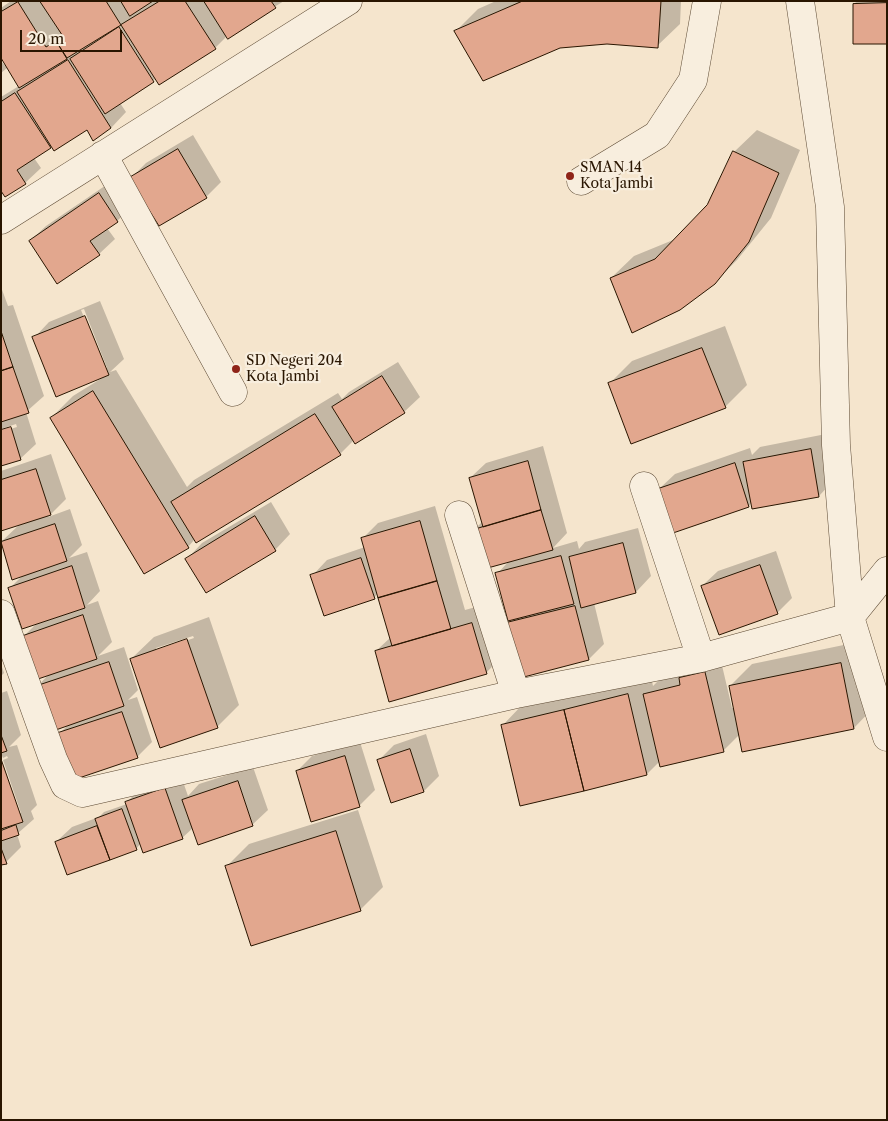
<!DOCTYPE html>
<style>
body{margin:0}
#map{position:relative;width:888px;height:1121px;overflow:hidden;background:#f5e5cd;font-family:"Libre Caslon Text",serif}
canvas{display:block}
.frame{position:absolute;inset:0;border:2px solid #291500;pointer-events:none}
.scale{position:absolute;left:20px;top:30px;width:102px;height:22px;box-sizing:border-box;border:2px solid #291500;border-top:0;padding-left:6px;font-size:15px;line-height:18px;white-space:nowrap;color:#291500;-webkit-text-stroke:4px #f8eede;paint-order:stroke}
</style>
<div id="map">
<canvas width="888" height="1121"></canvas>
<div class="frame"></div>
<div class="scale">20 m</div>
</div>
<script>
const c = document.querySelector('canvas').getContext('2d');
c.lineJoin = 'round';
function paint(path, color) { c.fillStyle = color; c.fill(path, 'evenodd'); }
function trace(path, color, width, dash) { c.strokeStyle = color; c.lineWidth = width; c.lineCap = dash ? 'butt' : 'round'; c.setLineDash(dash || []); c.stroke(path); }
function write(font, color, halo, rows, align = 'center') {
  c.font = font + ' "Libre Caslon Text",serif'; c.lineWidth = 4.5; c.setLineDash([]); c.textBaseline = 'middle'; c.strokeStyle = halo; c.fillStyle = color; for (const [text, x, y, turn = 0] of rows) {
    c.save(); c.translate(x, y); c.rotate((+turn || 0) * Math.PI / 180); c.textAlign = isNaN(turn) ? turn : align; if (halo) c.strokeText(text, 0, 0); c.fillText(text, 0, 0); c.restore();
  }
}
paint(new Path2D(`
 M11,1H284L228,35L215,48L157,78L120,103L126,112L111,128L87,129L52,146L34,158L41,168L25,183L1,188V97L19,86L1,56V8Z
 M496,1H681L680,24L657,46L456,31L478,9Z
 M857,1H887V43L854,4Z
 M1,61L7,68L1,73Z
 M757,130L800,150L771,218L737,260L714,283L611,278L634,256L678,238L708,206L734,152Z
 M193,135L221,182L206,197L131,178L146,163Z
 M115,179L133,206L117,221L107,228L115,239L99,254L30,241L46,226Z
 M1,287L8,306L13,305L44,396L26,412L36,444L20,459L1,432L17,427L16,424L1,429Z
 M100,301L124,359L110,372L116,370L187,487L194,480L338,393L342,399L349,392L398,362L420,397L404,412L354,440L340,454L195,539L188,547L51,418L73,396L102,378L34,338L49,322ZM84,309L107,368H105L81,310Z
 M725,326L747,385L725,407L610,383L632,361Z
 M826,434L834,480L819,496L753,507L752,502L749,506L674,532L659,489L675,474L750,448L752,455L760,447Z
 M543,446L567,533L553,548L577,541L579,549L585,542L638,528L651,576L636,592L594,603L604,644L589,659L508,624L514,618L497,574L510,560L474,530L482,522L470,478L486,463Z
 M51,454L66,499L48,517L70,509L82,545L69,558L87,552L100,591L87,605L98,601L112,642L98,656L124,647L138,690L128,700L137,697L152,742L137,757L59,734L69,724L36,688L49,674L24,636L37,623L10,588L23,575L1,542L20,524L1,530V471Z
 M271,502L290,534L275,550L187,559L202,543Z
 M435,506L465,610L494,602L508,650L486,673L376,651L391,637L378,593L374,598L312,576L327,560L365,547L363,538L378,523Z
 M776,551L792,598L777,613L702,586L718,571Z
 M209,617L239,705L217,727L131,659L154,637ZM193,636L194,638L156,651V648Z
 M863,641L876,705L854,728L740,734L723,751L660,761L647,774L502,726L524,703L650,672L653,686L660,679L720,657L732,708H734L730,686L752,664Z
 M1,664L4,673L1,676Z
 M7,691L21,735L9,747L17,745L37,805L31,811L34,819L17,834L21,847L6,862L1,864V762L18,813H21L3,760L8,758L7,756L3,758L1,754V693Z
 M426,734L439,776L424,791L379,760L394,745Z
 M360,742L375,790L359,806L297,771L312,756Z
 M253,767L268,810L252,825L193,828L182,838L141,843L136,849L68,874L56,842L72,827L99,817L104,812L127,804V802L142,787L180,773L188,796L199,784Z
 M358,810L383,887L360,910L227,866L249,844Z`), '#0003');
const building = new Path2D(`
 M40,1H106L121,25L67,58L56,41L63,37Z
 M121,1H153L130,16Z
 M160,1H185L216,49L159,85L121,25Z
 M204,1H271L276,8L228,39Z
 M523,1H661L658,48L607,44L560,48L483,81L454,31Z
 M18,2L46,47L56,41L67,59L19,88L1,58V12Z
 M887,3V44H853V4Z
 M119,27L154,82L105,114L70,59Z
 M68,60L111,128L93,141L87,130L54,151L17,92Z
 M15,93L51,148L17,170L26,184L5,197L1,191V102Z
 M178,149L207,198L159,226L129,178Z
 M733,151L779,173L749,242L715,284L680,310L632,333L610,278L655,259L707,205Z
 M99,193L118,222L90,241L100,255L57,284L29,241Z
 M85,316L109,375L56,397L32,337Z
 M1,331L13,367L1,371Z
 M702,348L726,408L631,444L608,383Z
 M13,367L29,413L1,422V371Z
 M382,376L405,413L355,444L332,407Z
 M93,391L189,548L144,574L50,418Z
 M315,414L341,455L196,543L171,502Z
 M11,427L21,460L1,466V430Z
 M811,449L819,497L752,509L743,462Z
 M528,461L541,510L483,527L469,478Z
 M735,463L749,507L673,533L658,489Z
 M36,469L51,515L1,531V480Z
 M541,510L553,550L484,569L473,530Z
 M255,516L276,551L206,593L185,559Z
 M420,521L437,581L378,598L361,538Z
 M55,524L67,561L12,580L1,542Z
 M623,543L636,593L581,608L569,557Z
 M561,556L574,604L508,621L495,573Z
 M361,558L375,599L324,616L310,575Z
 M760,565L778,614L719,635L701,586Z
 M72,566L85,608L22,629L8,588Z
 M437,581L451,629L392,646L378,598Z
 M575,606L589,660L520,678L506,623Z
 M83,615L97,659L38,679L23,636Z
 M472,623L487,674L389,702L375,651Z
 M187,639L218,728L160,748L130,659Z
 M109,662L124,706L50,732L34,687Z
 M841,663L854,729L742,752L729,686Z
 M705,672L724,752L660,767L643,694L680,685L679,678Z
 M628,694L647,775L584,791L564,710Z
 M564,710L584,791L520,806L501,725Z
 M122,712L138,758L73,780L58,733Z
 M1,735L7,751L1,753Z
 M410,749L424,792L391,803L377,760Z
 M345,756L360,807L311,822L296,771Z
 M1,759L23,822L1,829Z
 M238,781L253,826L198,845L182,800Z
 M165,788L183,839L143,853L125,802Z
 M122,809L137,850L110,860L95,819Z
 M16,825L19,835L1,841V831Z
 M97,826L110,860L67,875L55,842Z
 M336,831L361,911L251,946L225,866Z
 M1,848L7,864L1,865Z`);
paint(building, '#e2a78e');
trace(building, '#291500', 1);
const minor = new Path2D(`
 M800,1L830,207L836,445L850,617L887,737
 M103,155L233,392
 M581,181L657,135L693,80L707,1
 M1,220L348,1
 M644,486L701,658
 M459,515L516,694
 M1,614L53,759L65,785L82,793L516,694L701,658L850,617L887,571`);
trace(minor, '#5c4933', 29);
trace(minor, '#f8eede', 28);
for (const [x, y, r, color] of [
 [570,176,5,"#8f2418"],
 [236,369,5,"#8f2418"]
]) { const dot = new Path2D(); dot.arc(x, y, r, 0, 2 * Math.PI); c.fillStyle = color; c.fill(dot); trace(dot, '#f8eede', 2); }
write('14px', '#291500', '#f8eede', [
 ["SMAN 14",580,168],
 ["Kota Jambi",580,184],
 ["SD Negeri 204",246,361],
 ["Kota Jambi",246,377]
], 'left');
</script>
